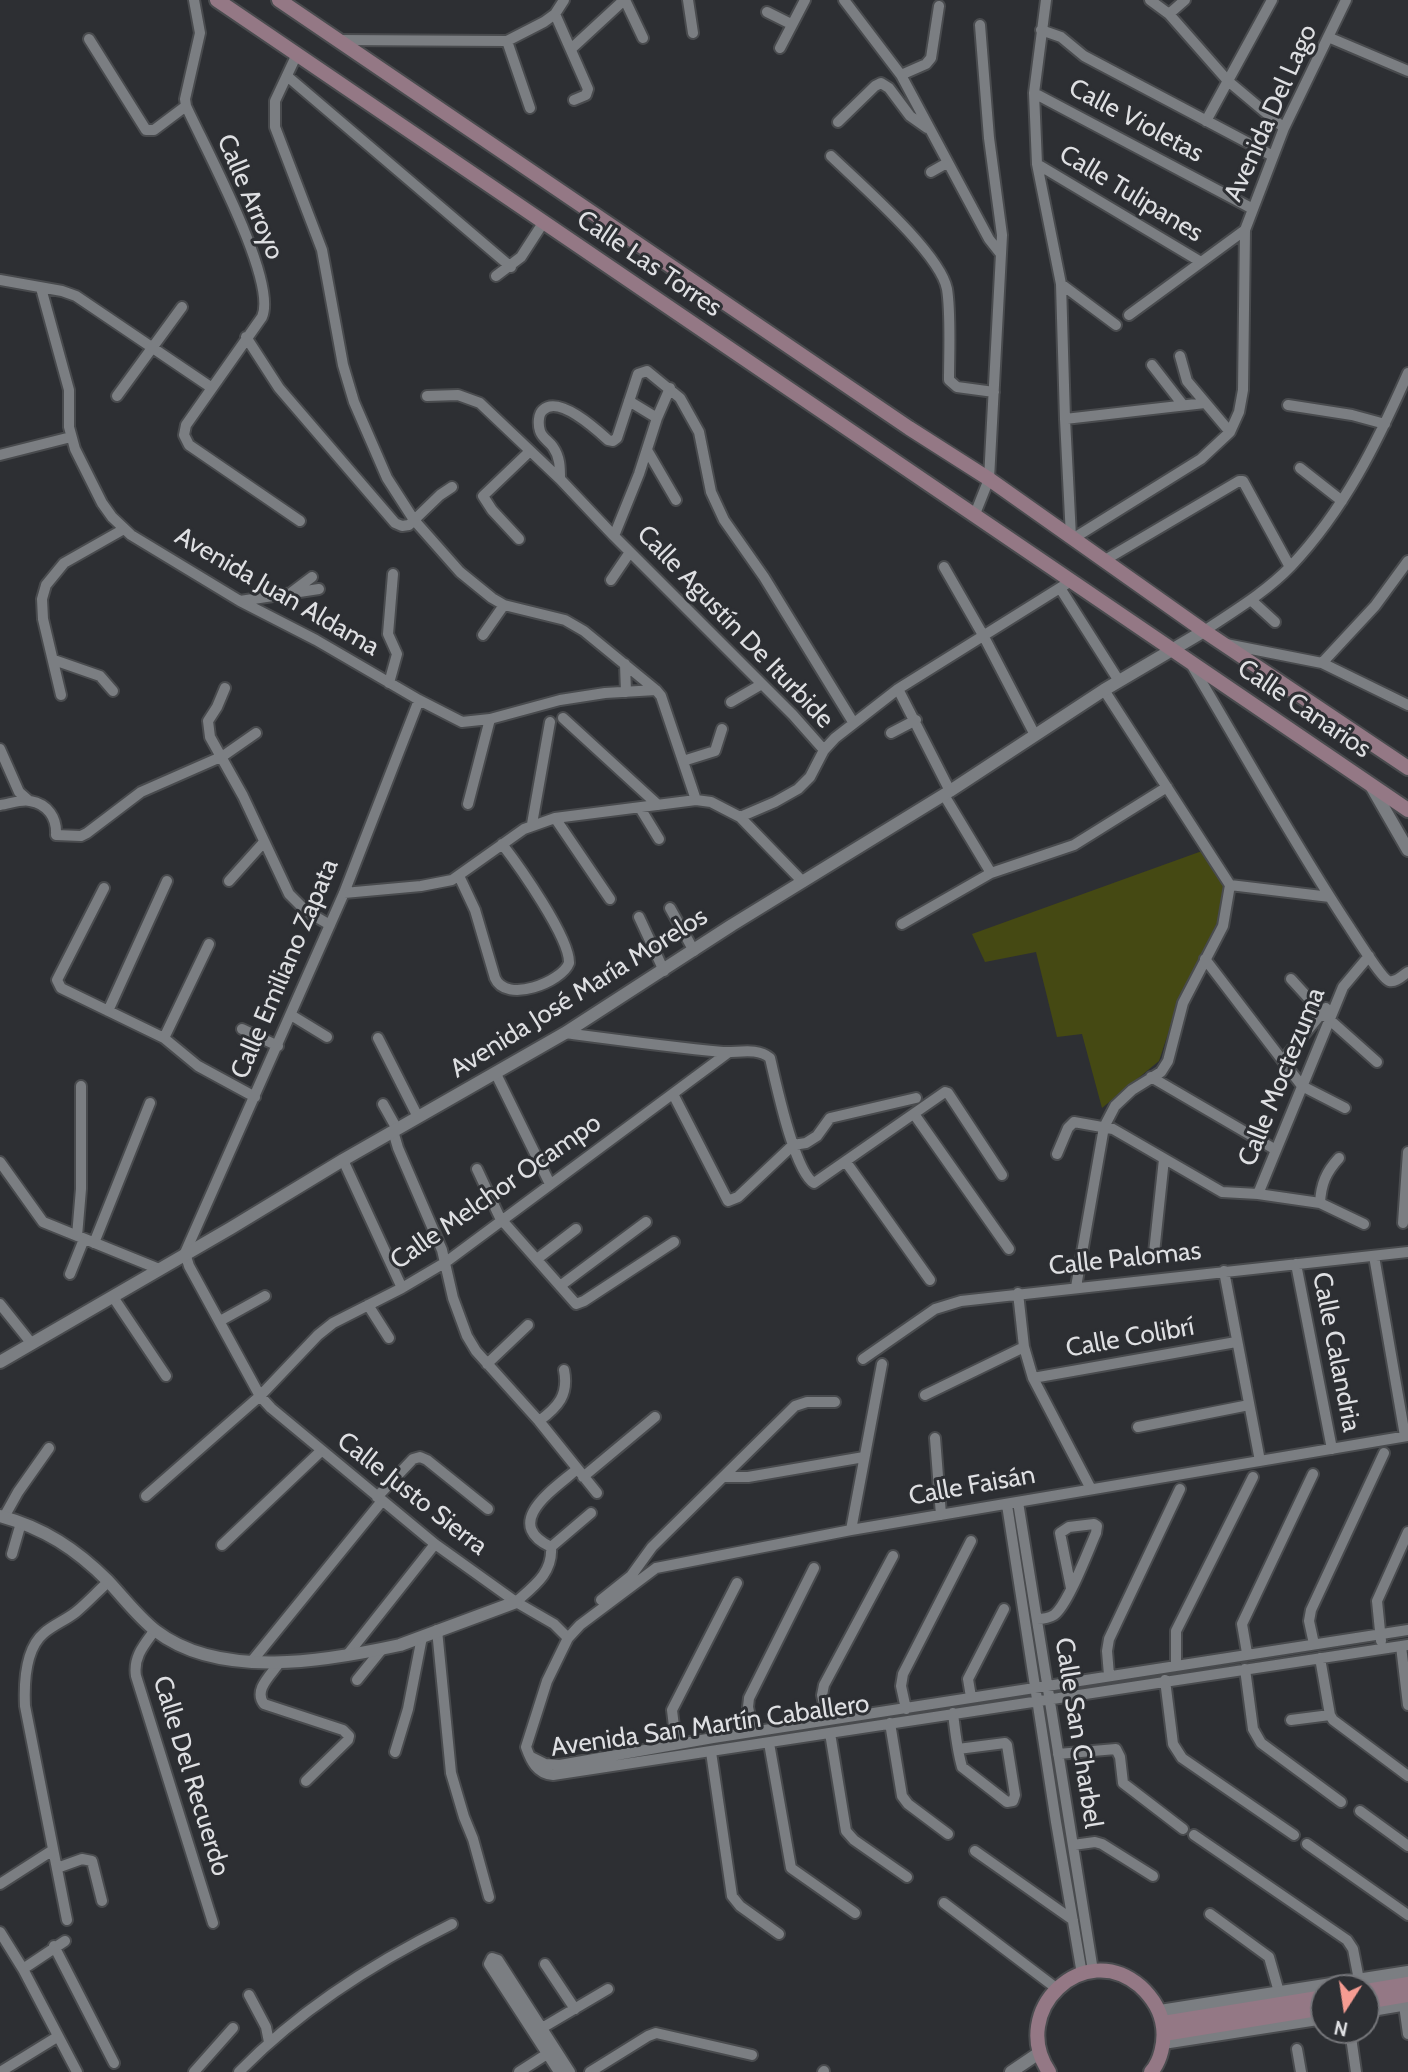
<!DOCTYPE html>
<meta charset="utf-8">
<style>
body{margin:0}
#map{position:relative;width:1408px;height:2072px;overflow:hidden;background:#2d2f33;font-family:Cabin,sans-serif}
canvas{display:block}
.north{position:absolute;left:1310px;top:1974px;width:70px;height:70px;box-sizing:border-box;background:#2d2f33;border:2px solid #747579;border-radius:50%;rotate:192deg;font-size:19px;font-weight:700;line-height:28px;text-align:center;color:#dedfe2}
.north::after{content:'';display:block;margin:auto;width:24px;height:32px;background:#f59c92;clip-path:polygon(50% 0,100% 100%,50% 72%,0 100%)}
</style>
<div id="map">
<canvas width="1408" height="2072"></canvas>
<div class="north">N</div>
</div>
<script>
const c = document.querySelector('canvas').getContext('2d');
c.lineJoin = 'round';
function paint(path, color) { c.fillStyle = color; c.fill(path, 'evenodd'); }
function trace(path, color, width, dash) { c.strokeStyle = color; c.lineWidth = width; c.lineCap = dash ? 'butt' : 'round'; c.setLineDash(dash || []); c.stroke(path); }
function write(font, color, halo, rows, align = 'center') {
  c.font = font + ' Cabin,sans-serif'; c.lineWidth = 6; c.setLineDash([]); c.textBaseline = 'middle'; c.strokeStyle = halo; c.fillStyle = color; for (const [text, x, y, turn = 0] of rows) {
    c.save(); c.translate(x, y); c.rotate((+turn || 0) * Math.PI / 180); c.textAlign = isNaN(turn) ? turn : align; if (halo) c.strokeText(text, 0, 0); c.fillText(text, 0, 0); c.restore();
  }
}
paint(new Path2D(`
 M1202,851L1225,887L1220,917L1180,997L1159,1061L1102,1108L1082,1034L1057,1037L1036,952L985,962L972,934Z`), '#454913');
const minor = new Path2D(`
 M194,0L200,33L185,99L186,106C204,146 278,281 262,317L186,425L184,435L189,445L300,521
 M625,0L643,38
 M688,0L693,33
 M844,0L901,75L989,239L1000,253
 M1046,0L1034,93L1037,164L1061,284L1065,419L1071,537
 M1150,0L1169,14L1228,81L1284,128
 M767,12L791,24
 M555,14L588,89L586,95L574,100
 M1169,14L1185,0
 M1041,30L1061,37L1084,56L1273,156
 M1328,37L1408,71
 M89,39L146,130H154L186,106
 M338,40L507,41L544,22L555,14L564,0
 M507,41L530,108
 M780,48L805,0
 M571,49L624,0
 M297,54L275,101V127L322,250L343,365L354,402L387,478L414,520L460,572L492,598L504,605L565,620L584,631L656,690L661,696L696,800
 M901,75L926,64L931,58L939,6
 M287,76L511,267
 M1034,93L1253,209
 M1206,121L1272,0
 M838,122L875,86L881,83L889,88L910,116L927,128
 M831,156C860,184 940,253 947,289C951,314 949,353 949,380L957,387L994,392
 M1037,164L1201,262
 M931,172L947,163
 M496,276L521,257L543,223
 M0,280L62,291L76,296L212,388
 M1061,284L1116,325
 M41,288L69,390V427L75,449L102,503L112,517L131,535L240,601L316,640L419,700L462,722L490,719L560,700L605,693L656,690
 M1129,315L1245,230
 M246,337L279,388L395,523L402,526L409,525L440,495L452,487
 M1180,356L1187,381L1230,432
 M1152,365L1183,405
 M117,396L182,307
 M427,396L458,395L480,403L560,479L614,536L793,715L824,750
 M629,401L657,418
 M1288,405L1352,415L1385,424
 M1065,419L1205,403
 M647,450L676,500
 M0,455L71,437
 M1300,468L1342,501
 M560,479C560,467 560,457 553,447C549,441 542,438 540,431C538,425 538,414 543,410C559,395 597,430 608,440L613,441L617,438L638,374L647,371L680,398L699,432L711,492L724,520L764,577L853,722
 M975,514L989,479L1002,235L989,138L980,25
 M614,536L639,474L657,418L670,388
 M1074,538L1201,459L1230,432L1239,412L1243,390L1245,230L1284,128L1346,0
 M519,539L492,510L483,496L529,452
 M1105,560L1239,481H1243L1290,567
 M944,567L983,635L1035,735
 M611,580L630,552
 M1060,588L1119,681
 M292,592L312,577
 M1251,600L1275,622
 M240,601L319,589
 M1204,631C1234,611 1266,592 1291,566C1344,510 1377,443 1408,373
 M483,635L504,605
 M1226,644L1322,663L1375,606L1408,561
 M54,660L100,676L113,691
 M1322,663L1408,705
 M625,664L626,692
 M1191,664C1243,751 1292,840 1348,925C1354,934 1382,979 1389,981C1396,983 1403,975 1408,972
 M389,683L397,654L388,634L393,574
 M225,688L217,707L208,721L210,737L243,796L289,894L306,911L330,925
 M898,689L950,791
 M61,695L43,619L42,599L46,585L64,563L124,529
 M419,700L344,893L185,1253L189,1266L260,1396L271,1408L435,1544L516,1602L554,1624L568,1638
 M731,702L762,684
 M563,718L658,805
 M891,733L916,720
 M0,749L19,792L28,800
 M683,761L715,751L722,729
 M944,795L991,873
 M468,804L490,719
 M0,805C9,804 21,799 30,801C48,804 57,818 56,835L81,836L87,833L141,792L223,756L256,733
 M640,808L659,839
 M740,817L775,802L798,789L810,777L824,750L835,738L898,689L1071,581
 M555,818L610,899
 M532,824L550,722
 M459,876L475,910L495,978C506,1004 562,982 569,963C570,938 519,866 502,844
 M229,881L264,842
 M1230,885L1330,897
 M104,888L57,980L61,988L164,1038L198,1066L255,1097
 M344,893L421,886L452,880L524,829L555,818L696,800L711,802L740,817L803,882
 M670,908L694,951
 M639,917L664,971
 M902,924L991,873L1074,845L1167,787
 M1205,959L1302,1086L1345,1108
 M1291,979L1322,1013L1377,1062
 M108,1011L167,881
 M291,1015L327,1037
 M242,1029L278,1046
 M565,1033C618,1040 670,1047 723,1052C738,1053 757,1047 770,1058C776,1083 794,1171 814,1183L945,1092L948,1093L1002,1175
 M164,1038L209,944
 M378,1038L418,1117
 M1283,1060L1326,1008
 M496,1074L550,1184
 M1151,1077L1276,1150
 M673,1094L728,1201L738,1197L793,1145L806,1143L817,1136L830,1118L916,1098
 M383,1104L397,1129
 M914,1114L1009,1249
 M393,1131L398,1148L442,1250L453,1298L467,1336L476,1351L539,1421L597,1493
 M1057,1154L1068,1128L1074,1122L1113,1129L1222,1192L1258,1194L1320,1203L1364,1224
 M343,1160L402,1288
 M0,1162L43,1222L159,1269
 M846,1162L930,1280
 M477,1169L500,1218L576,1304L584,1301L674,1242
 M1258,1194L1343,987L1369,956
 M1320,1203C1321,1184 1326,1172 1339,1158
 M1403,1223L1408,1152
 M77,1236L81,1189V1086
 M94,1243L150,1103
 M1154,1253L1164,1159
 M1374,1256L1405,1436
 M537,1259L576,1229
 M1296,1264L1332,1449
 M1224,1271L1260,1461
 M70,1274L84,1239
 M560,1286L646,1222
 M1076,1287L1104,1127L1115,1106L1132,1090L1161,1072L1168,1061L1183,1003L1223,926L1230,885L1104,690
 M1018,1293L1024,1347L1033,1378L1091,1489
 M113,1297L166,1376
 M0,1304L32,1344
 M368,1305L389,1338
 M220,1321L265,1296
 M863,1359L935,1309L961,1301L1408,1252
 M487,1364L528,1325
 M1033,1378L1236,1342
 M925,1395L1024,1347
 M539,1421C558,1407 569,1395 564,1370
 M1138,1427L1249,1405
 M1408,1436L851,1530L656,1568L580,1625L568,1638L547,1681L526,1747C531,1761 537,1774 553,1775L1408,1645
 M935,1438L941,1515
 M583,1477L655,1417
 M724,1477H748L864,1457
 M146,1496L260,1396L318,1335L333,1323L402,1288L446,1262L729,1052
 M377,1497L413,1459L420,1457L427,1460L488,1509
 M1018,1502L1093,1971
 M1007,1505L1056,1822L1082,1974
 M4,1517L18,1492L49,1448
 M851,1530L882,1364
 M222,1545L321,1451
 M551,1547C501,1523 554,1489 576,1470
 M12,1554L21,1523
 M601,1600L631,1576L652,1547L795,1406L807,1402H835
 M516,1602C534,1586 553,1573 551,1547L591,1513
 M1037,1619C1043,1619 1049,1618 1054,1615C1068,1605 1088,1551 1096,1533L1097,1526L1094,1524L1069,1527L1060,1533L1071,1588
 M155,1630C144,1645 133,1657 136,1676L213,1923
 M437,1630L451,1773L464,1817L473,1839L489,1897
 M1381,1641L1377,1601L1408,1532
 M1314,1644L1309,1621L1311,1610L1384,1453
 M1401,1646L1408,1705
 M1247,1653L1242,1624L1313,1474
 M348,1654L435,1544
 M1320,1658L1330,1715L1333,1720L1408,1776
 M252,1661L382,1501
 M279,1663C271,1675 253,1690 264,1704L343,1730L349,1736L348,1740L306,1781
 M1176,1665V1631L1253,1477
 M1245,1669L1253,1729L1261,1743L1341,1802
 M1109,1675L1107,1651L1109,1639L1180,1489
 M357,1680L382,1649
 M1165,1680L1173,1744L1182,1758L1294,1835
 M971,1697L968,1679L1004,1609
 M906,1709L901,1686L903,1674L971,1541
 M953,1713C955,1731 957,1750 962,1767L1007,1802L1013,1801L1015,1795L1007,1745L1005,1743L958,1749
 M828,1720L822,1695L824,1685L893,1556
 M1291,1720L1330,1715
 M890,1723L902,1796L908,1804L948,1834
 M753,1732L748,1707L749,1698L814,1568
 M830,1733L846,1831L854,1840L907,1877
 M676,1743L672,1710L737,1583
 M769,1743L791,1868L855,1913
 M395,1752L408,1709L422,1637
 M711,1752L732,1896L740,1906L779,1934
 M1058,1754L1116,1749L1120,1757L1123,1783L1183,1829
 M531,1757L545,1764L560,1765L713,1738L1408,1630
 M1360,1811L1408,1846
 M1194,1835L1347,1940L1353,1949L1359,1980
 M1307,1844L1408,1915
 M1073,1845L1095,1842L1102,1844L1153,1876
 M975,1851L1073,1920
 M57,1868L82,1859L92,1861L102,1901
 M0,1884L53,1850
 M944,1903L1056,1988
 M1210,1914L1269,1957L1279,1992
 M67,1920L25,1706C24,1684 25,1649 44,1633C53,1625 66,1620 76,1612C87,1603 97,1592 108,1582
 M0,1932L23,1969L77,2072
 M54,1946L114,2063
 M545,1964L575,2009
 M23,1969L65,1941
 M249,1995L266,2027L269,2042
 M1404,2005L1408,2034
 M542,2028L608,1989
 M1350,2030L1356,2072
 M1297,2049L1301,2072
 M0,2072L57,2037
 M194,2072L233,2028
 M239,2072C299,2010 375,1962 452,1924
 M519,2072L547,2054
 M559,2072L489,1964L492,1958L498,1960L570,2072
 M590,2072L648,2036L656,2033L752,2055
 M823,2072L824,2071`);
const tertiary = new Path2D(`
 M1370,784L1408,850
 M0,1362L231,1228L343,1160L565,1033L732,925L950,791L1104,690L1204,631
 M0,1516C44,1528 76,1549 108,1581C124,1598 138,1617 156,1631C220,1680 327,1661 400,1645L516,1602
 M1160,2011L1408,1972
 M1366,2011L1408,2004
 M1163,2043L1324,2018
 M1011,2072L1039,2053`);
const secondary = new Path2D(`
 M217,0L1408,810
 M279,0L909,428L989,479L1204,631L1408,768
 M1366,1991L1408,1984
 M1366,2002L1408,1995
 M1163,2023L1324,1997
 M1164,2034L1324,2008
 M1049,2072C1008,2011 1084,1938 1140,1986C1152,1997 1161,2010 1163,2027C1165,2041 1161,2061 1151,2072`);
trace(minor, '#494b4e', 14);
trace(tertiary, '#494b4e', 16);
trace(secondary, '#494b4e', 18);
trace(minor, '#7b7e82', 10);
trace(tertiary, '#7b7e82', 12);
trace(secondary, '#947885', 14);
write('26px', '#dedfe2', '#2d2f33', [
 ["Avenida Del Lago",1271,113,-66],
 ["Calle Violetas",1136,121,28],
 ["Calle Tulipanes",1131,194,31],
 ["Calle Arroyo",250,197,67],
 ["Calle Las Torres",649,264,34],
 ["Avenida Juan Aldama",277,592,30],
 ["Calle Agustín De Iturbide",735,627,46],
 ["Calle Canarios",1304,709,34],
 ["Calle Emiliano Zapata",285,969,-67],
 ["Avenida José María Morelos",579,993,-32],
 ["Calle Moctezuma",1282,1077,-68],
 ["Calle Melchor Ocampo",496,1192,-35],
 ["Calle Palomas",1125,1259,-6],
 ["Calle Colibrí",1130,1338,-10],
 ["Calle Calandria",1336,1352,79],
 ["Calle Faisán",972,1486,-10],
 ["Calle Justo Sierra",412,1494,38],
 ["Avenida San Martín Caballero",710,1726,-8],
 ["Calle San Charbel",1078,1733,81],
 ["Calle Del Recuerdo",191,1776,73]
]);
</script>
